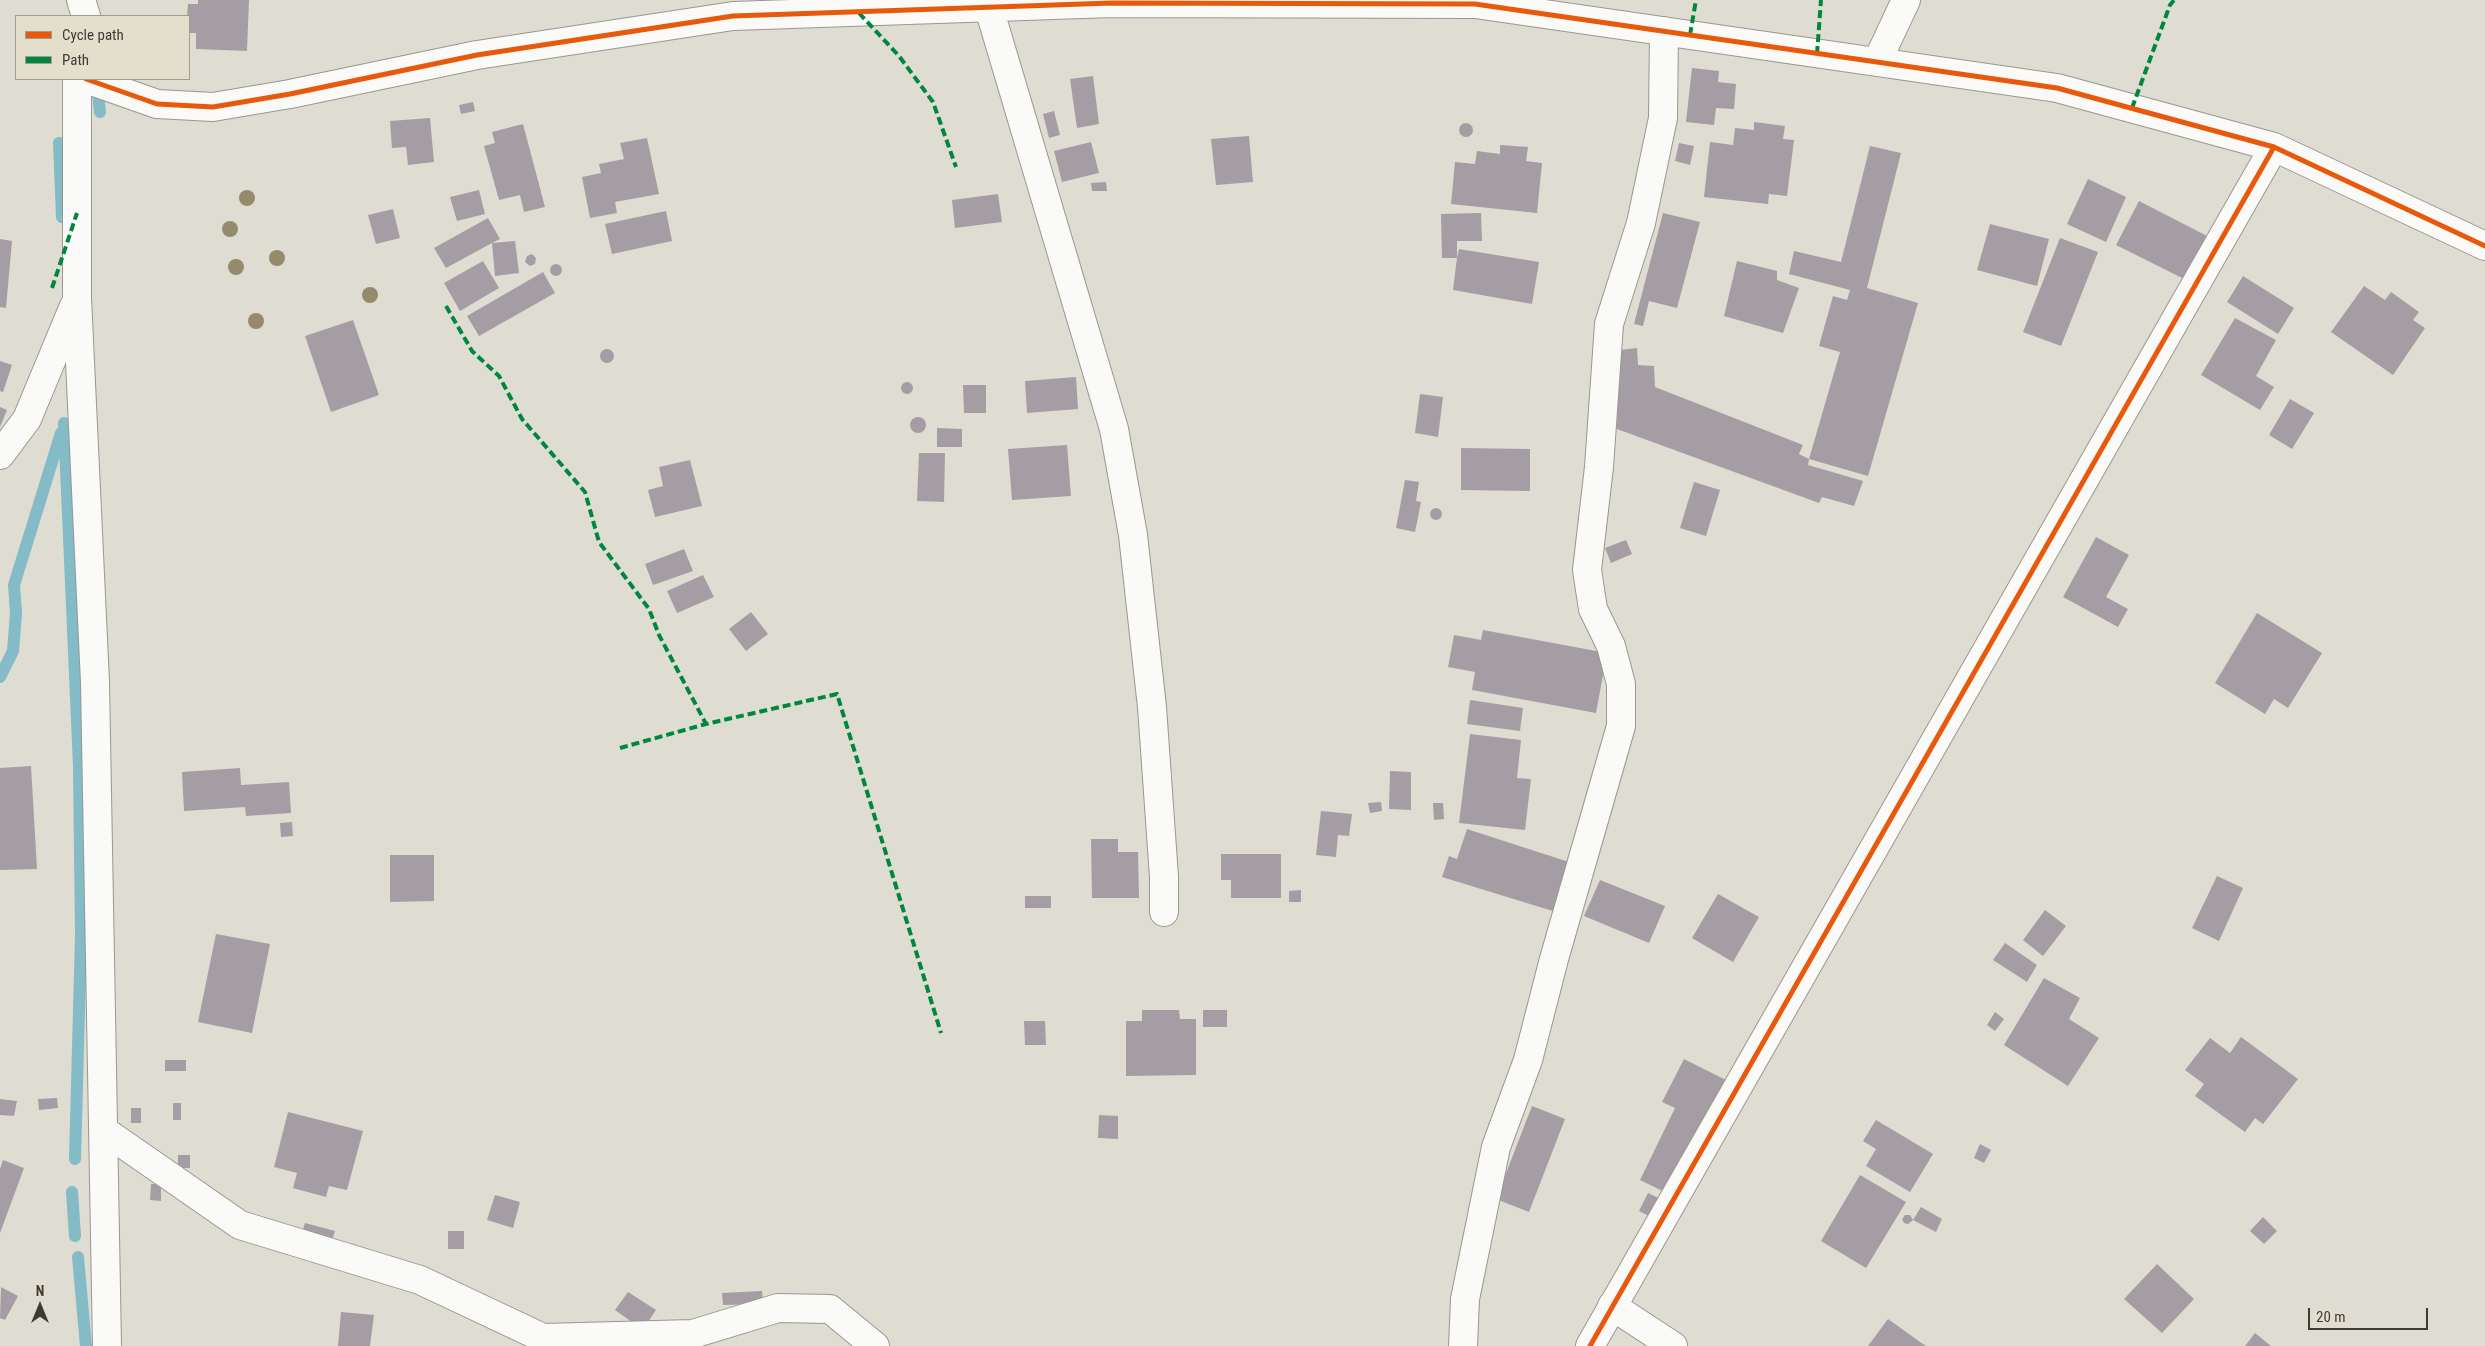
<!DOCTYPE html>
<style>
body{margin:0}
#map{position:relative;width:2485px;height:1346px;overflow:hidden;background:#dfdcd2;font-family:"Roboto Condensed",sans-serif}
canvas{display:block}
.legend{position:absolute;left:15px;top:15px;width:175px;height:65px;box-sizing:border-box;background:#e4dfcd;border:1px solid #a29d90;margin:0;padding:6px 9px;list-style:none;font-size:15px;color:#3e3b35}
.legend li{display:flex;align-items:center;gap:10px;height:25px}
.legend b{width:25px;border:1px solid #a29d90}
.north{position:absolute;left:15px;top:1281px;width:50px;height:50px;-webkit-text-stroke:4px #e4dfcd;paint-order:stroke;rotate:0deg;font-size:14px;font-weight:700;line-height:20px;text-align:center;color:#3e3b35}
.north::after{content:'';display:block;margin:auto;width:18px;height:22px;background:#3e3b35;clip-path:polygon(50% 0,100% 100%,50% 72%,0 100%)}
.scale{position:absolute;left:2308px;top:1308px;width:120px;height:22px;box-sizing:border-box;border:2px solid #3e3b35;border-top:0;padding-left:6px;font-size:15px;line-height:18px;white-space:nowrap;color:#3e3b35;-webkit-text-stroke:4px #e4dfcd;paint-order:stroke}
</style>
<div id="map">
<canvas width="2485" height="1346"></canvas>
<ul class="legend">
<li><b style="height:6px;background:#e8590c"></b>Cycle path</li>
<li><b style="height:6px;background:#00873e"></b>Path</li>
</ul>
<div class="north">N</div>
<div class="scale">20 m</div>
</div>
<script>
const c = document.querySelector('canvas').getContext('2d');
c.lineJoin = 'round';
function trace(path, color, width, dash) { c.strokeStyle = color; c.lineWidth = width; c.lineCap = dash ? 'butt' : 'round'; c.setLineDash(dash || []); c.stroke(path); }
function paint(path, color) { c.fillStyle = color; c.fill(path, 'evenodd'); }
trace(new Path2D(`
 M97,84L100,112
 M59,143L62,217
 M64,423L79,766L81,936L75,1159
 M0,677L13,651L16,613L14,585L61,433
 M72,1192L75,1236
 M78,1257L86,1346`), '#83bbc6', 12);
paint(new Path2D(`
 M198,0H249L247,51L196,49V33H189V16H187L188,4H198Z
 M1692,68L1719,71L1718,82L1736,84L1734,109L1716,108L1714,125L1686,122Z
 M1093,76L1099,124L1077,128L1070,79Z
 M473,102L475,111L461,114L459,105Z
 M1054,111L1060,135L1049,138L1043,114Z
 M430,118L434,162L408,165L406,147L392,148L390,121Z
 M1754,122L1785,126L1783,139L1794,140L1787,196L1769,194L1768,204L1704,197L1710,142L1733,145L1735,128L1754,130Z
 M1459 130a7 7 0 1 1 14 0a7 7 0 1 1-14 0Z
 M523,124L545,207L524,212L520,195L499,200L484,146L495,143L492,132Z
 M1249,136L1253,182L1216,185L1211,139Z
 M647,138L659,194L615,202L617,213L590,218L582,177L601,173L599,164L624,159L620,143Z
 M1091,142L1099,173L1062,182L1054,151Z
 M1679,143L1694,146L1690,165L1675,161Z
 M1500,145L1528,147L1526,161L1542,163L1537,213L1451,204L1455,162L1475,164L1477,151L1500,154Z
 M1870,146L1901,153L1867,288L1918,303L1868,476L1809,459L1840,352L1819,346L1833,296L1847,300L1850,290L1789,274L1794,251L1841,262Z
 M2088,179L2126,197L2106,242L2067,224Z
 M1106,182L1107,191H1092L1091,183Z
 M479,190L485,214L457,221L450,197Z
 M998,194L1002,222L955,228L952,200Z
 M2139,201L2213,239L2190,282L2116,245Z
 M393,209L400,238L376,244L368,215Z
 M666,211L672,241L612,254L605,224Z
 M1481,213L1482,241H1457V258L1459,249L1539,262L1532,304L1453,290L1457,258H1442L1441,214Z
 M1663,213L1700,222L1677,308L1649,301L1643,326L1634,324Z
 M488,218L500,239L492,243L515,241L519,273L495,276L492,243L446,268L434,248Z
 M1990,224L2049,239L2037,286L1977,270Z
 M2060,238L2098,252L2061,346L2023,332Z
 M0,239L12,241L6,308L0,307Z
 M532,254L536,258L535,264L530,266L525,262L527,256Z
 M483,261L499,288L460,311L444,283Z
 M1737,261L1777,271V280L1799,288L1783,333L1724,316Z
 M550 270a6 6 0 1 1 12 0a6 6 0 1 1-12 0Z
 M543,272L555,293L479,336L467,316Z
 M2243,276L2294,308L2278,334L2227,302Z
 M2364,286L2385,300L2391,292L2419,312L2413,320L2425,328L2393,375L2331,332Z
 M2235,318L2276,340L2256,376L2274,387L2260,410L2201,375Z
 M353,320L379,395L331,412L305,336Z
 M1637,348L1638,365L1654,366L1655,387L1803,445L1799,454L1809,459L1808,465L1863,481L1854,506L1822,497L1819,503L1617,429L1619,350Z
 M600 356a7 7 0 1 1 14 0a7 7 0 1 1-14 0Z
 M0,361L12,365L3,392L0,391Z
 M1076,377L1078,409L1027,413L1025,381Z
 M901 388a6 6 0 1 1 12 0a6 6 0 1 1-12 0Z
 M963,385H986V413H964Z
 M1420,394L1443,397L1438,437L1415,433Z
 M2290,399L2314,413L2292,449L2269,435Z
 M0,407L7,410L0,427Z
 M910 425a8 8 0 1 1 16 0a8 8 0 1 1-16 0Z
 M937,428L962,429V447H937Z
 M1067,445L1071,496L1012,500L1008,449Z
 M1461,448L1530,449V491L1461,490Z
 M919,453H945L944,502L917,501Z
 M690,460L702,506L655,517L648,490L663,486L659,467Z
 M1405,480L1419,482L1416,501L1421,502L1415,532L1396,528Z
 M1694,482L1720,490L1706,536L1680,528Z
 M1430 514a6 6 0 1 1 12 0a6 6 0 1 1-12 0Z
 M2096,537L2129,555L2106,597L2128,609L2118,627L2063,597Z
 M1626,540L1632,554L1611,563L1605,548Z
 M684,549L693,571L653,585L645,564Z
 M703,575L714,597L677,613L667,591Z
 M751,612L768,634L746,651L729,629Z
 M2257,613L2322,653L2288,708L2274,699L2265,714L2215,683Z
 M1483,630L1607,653L1596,713L1472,690L1475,672L1448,667L1454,635L1481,640Z
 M1470,700L1523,708L1520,731L1467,724Z
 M1470,734L1521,740L1517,778L1531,779L1525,830L1459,823Z
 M31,766L37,869L0,870V768Z
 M240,768L241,785L289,782L291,813L246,816L245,807L184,811L182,772Z
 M1390,771L1411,772V810L1389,809Z
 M1381,802L1382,811L1370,813L1368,803Z
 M1433,803H1443L1444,819L1434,820Z
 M1321,811L1352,814L1349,836L1338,835L1336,857L1316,855Z
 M292,822L293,836L281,837L280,823Z
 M1467,829L1572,863L1556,912L1442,877L1449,856L1457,859Z
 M1091,839H1118V852H1138L1139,898H1092Z
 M1221,854H1281V898H1231V880H1221Z
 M390,855H434V901L390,902Z
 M2217,876L2243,888L2219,941L2192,928Z
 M1600,880L1665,906L1649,943L1584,916Z
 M1301,890V902H1289V891Z
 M1718,894L1759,917L1733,962L1692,938Z
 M1025,896H1051V908H1025Z
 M2045,910L2066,926L2043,956L2023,940Z
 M216,934L270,944L252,1033L198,1022Z
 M2005,943L2037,965L2027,982L1993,960Z
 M2044,978L2080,998L2069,1019L2099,1038L2068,1086L2004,1045Z
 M1142,1010H1179L1180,1019H1196V1075L1126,1076V1021H1142Z
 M1203,1010H1227V1027H1203Z
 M1995,1012L2004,1019L1995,1031L1987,1025Z
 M1024,1021H1045L1046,1045H1025Z
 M2241,1037L2298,1079L2263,1124L2255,1118L2245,1132L2195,1096L2204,1084L2185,1070L2210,1038L2230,1053Z
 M1684,1059L1730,1082L1673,1196L1640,1180L1675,1108L1662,1102Z
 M165,1060H186V1071H165Z
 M57,1098L58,1108L39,1110L38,1099Z
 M0,1099L17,1101L14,1116L0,1115Z
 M173,1103H181V1120H173Z
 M1532,1106L1565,1119L1529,1212L1496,1199Z
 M131,1108H141V1123H131Z
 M288,1112L363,1131L347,1190L329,1186L326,1197L293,1188L297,1173L274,1167Z
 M1099,1115L1118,1116V1139L1098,1138Z
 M1876,1120L1933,1154L1910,1192L1866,1166L1876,1149L1863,1141Z
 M1980,1144L1991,1150L1984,1163L1974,1158Z
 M178,1155H190V1168H178Z
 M3,1160L24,1168L0,1233V1169Z
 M1860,1175L1906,1202L1866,1268L1821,1241Z
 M151,1184H161V1201L150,1200Z
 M1648,1193L1669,1203L1659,1221L1639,1211Z
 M495,1195L520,1202L513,1228L487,1220Z
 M1921,1207L1942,1219L1936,1232L1913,1220Z
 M1905,1215H1910L1913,1220L1908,1224L1904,1223L1902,1219Z
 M2263,1217L2277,1231L2264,1244L2250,1231Z
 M305,1223L335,1231L332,1241L302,1233Z
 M448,1231H464V1249H448Z
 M2157,1264L2194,1299L2162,1333L2124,1299Z
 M1,1287L18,1296L5,1320L0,1318Z
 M762,1291L763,1304L723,1305L722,1293Z
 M628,1292L656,1310L643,1330L615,1310Z
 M341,1312L374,1315L370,1346H338Z
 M1888,1319L1920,1342L1926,1346H1868Z
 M2255,1333L2271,1346H2245Z`), '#a49ea4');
const minor = new Path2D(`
 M81,0L86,16
 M989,8L1114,429L1133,535L1152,707L1164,877V912
 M1877,62L1906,0
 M77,79V298L95,682L107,1346
 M86,79L157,104L213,107L290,94L477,55L733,16L1112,3L1475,4L2057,88L2274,147L2485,246
 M0,455L27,419L74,306
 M103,1130L240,1225L420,1280L543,1338L693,1334L778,1308L830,1309L875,1346
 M1612,1306L1673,1346
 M1463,1346L1465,1299L1496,1147L1528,1060L1554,959L1621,726V684L1611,646L1593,609L1587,570L1599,467L1609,324L1641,223L1663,118L1664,31
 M1590,1346L2274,147`);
trace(minor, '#99978f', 30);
trace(minor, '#fafaf8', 28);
trace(new Path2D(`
 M859,13L899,56L933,102L956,167
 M1690,35L1696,0
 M1817,54L1821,0
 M2132,108L2170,5L2174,0
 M52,288L77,213
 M446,306L472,351L499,376L522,419L585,492L599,542L649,609L659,635L706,724
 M620,748L706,724L837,694L941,1033`), '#00873e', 4, [8, 4]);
trace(new Path2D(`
 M86,79L157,104L213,107L290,94L477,55L733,16L1112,3L1475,4L2057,88L2274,147L2485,246
 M1590,1346L2274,147`), '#e8590c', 5);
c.fillStyle = '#958b6c';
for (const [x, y] of [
 [247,198],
 [230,229],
 [277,258],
 [236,267],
 [370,295],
 [256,321]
]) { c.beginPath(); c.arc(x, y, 8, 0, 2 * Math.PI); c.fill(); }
</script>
